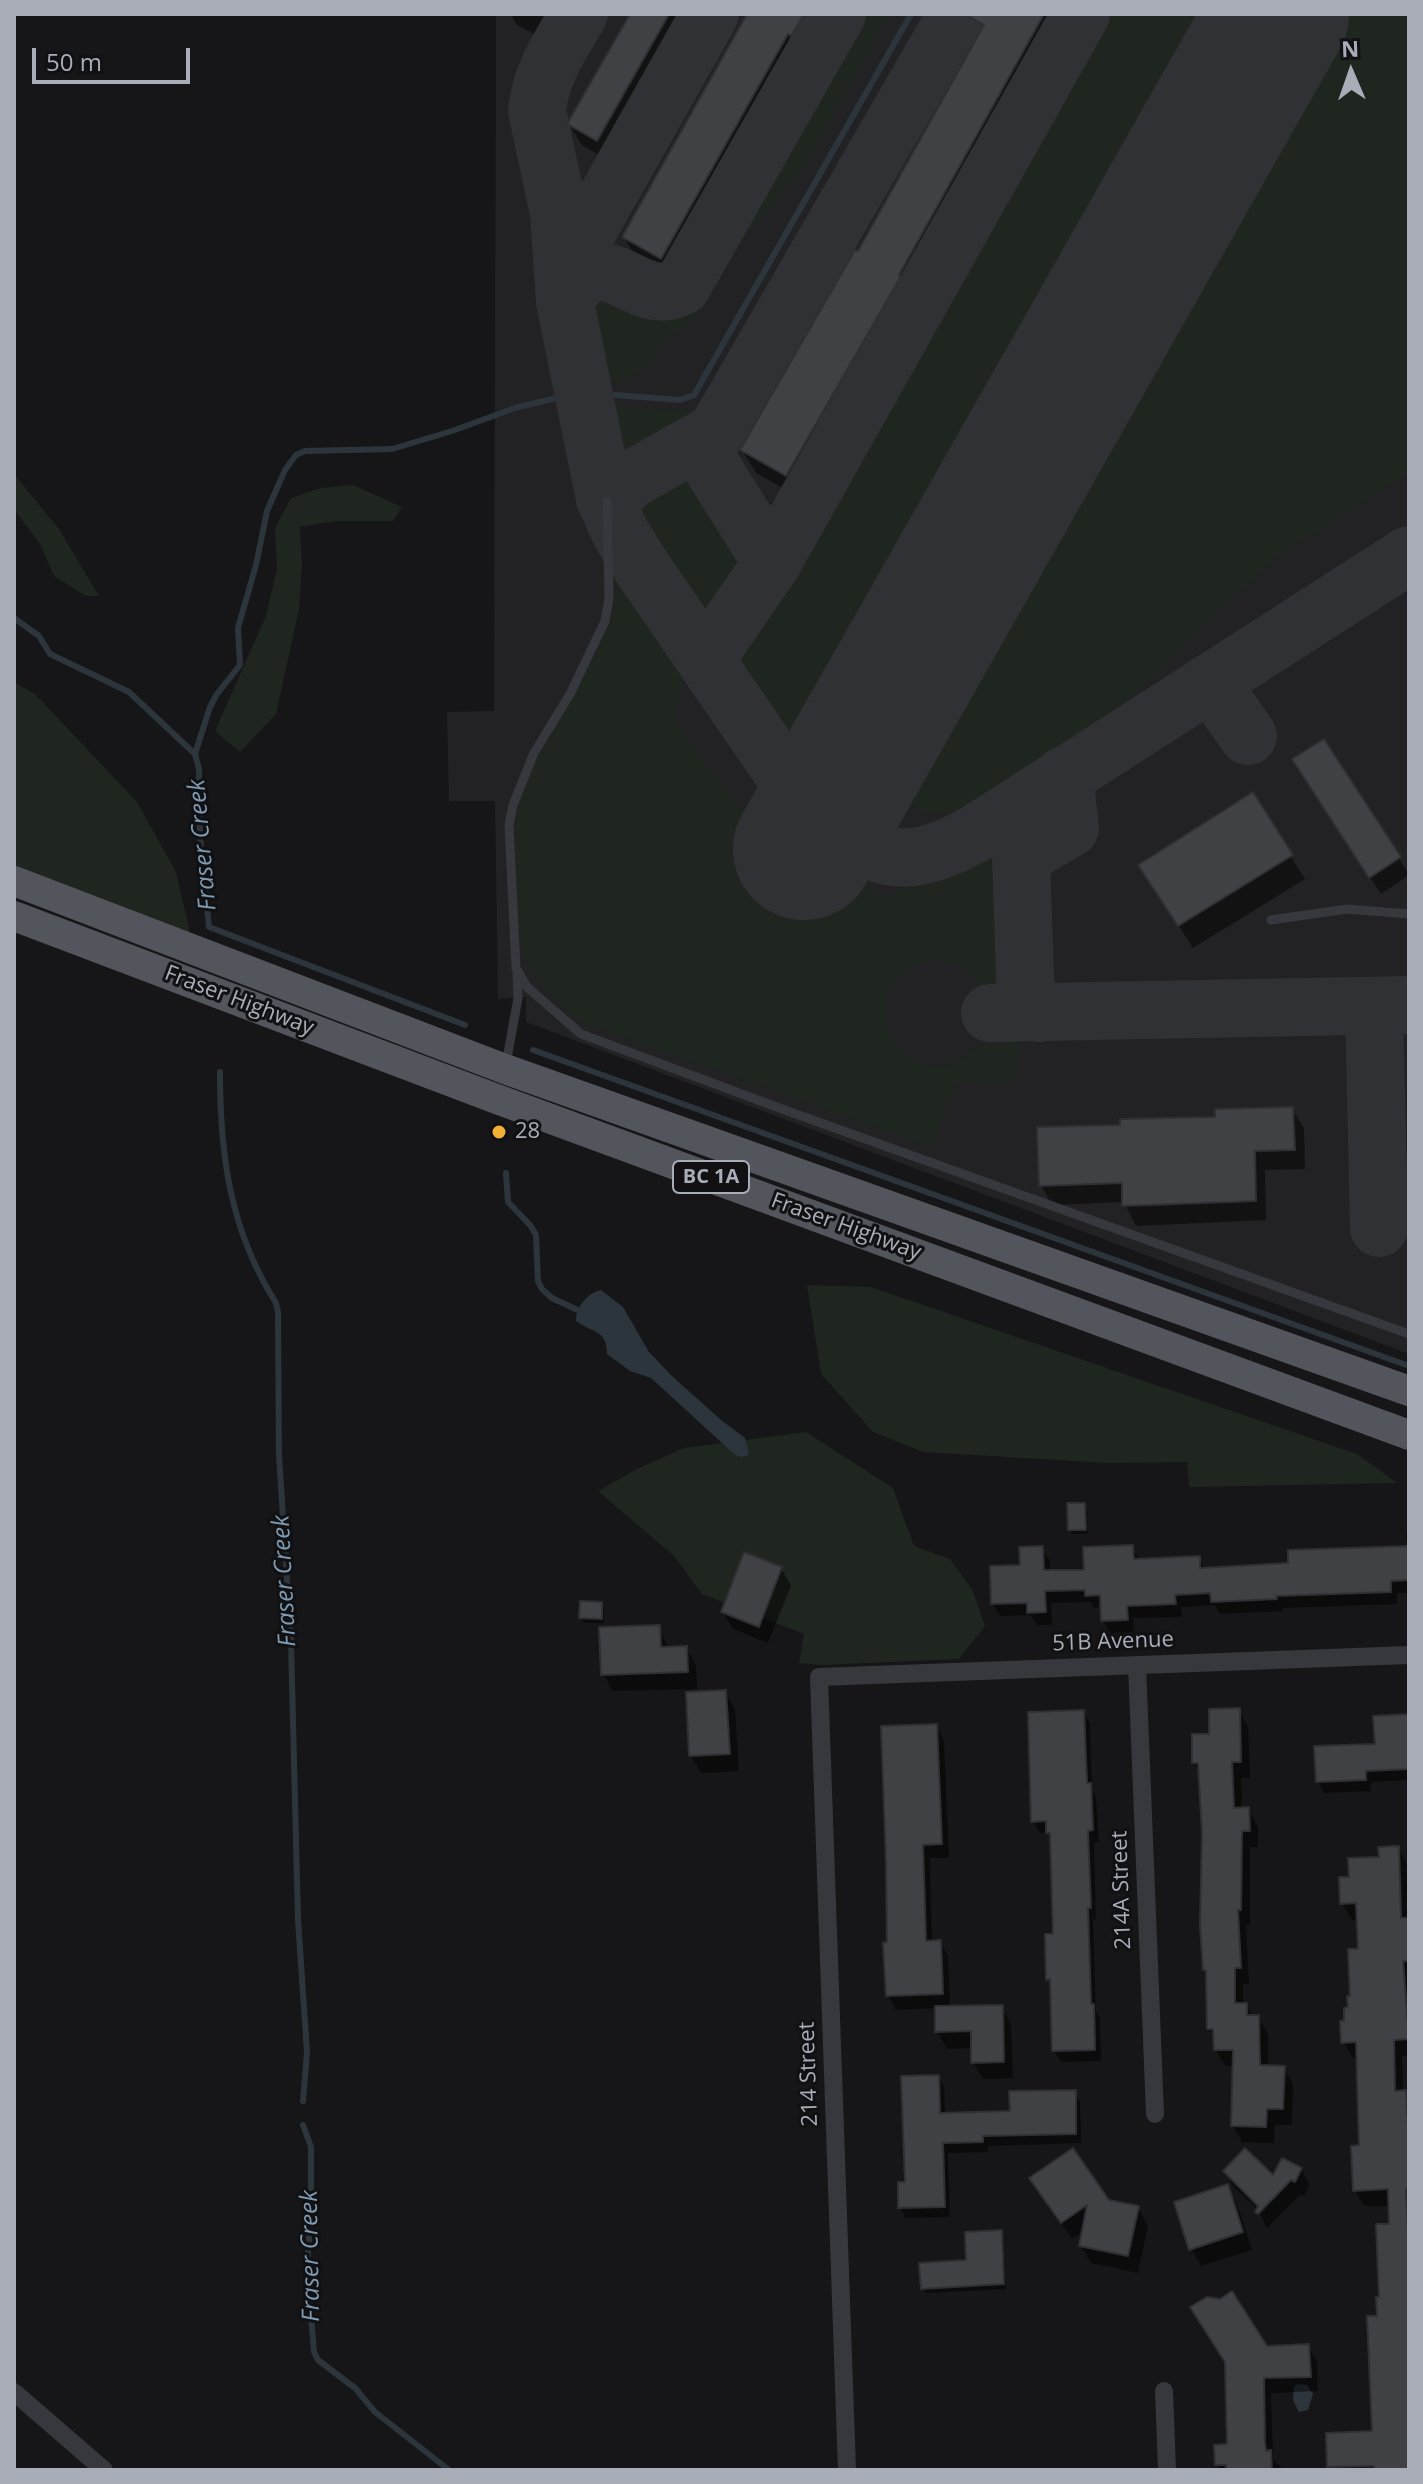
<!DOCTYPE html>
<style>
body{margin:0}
#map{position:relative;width:1423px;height:2484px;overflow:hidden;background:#161618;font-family:"Open Sans",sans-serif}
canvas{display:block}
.frame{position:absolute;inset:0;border:16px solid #a8adb8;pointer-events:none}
.north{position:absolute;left:1311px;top:32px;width:80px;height:80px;-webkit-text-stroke:6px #111113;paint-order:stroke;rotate:358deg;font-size:22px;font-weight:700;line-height:32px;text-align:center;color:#a8adb8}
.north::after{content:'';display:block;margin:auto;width:28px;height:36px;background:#a8adb8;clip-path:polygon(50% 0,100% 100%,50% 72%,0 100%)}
.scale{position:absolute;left:32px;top:48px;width:158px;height:36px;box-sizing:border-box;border:4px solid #a8adb8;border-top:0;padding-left:10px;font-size:24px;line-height:28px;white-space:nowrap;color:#a8adb8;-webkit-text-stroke:6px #111113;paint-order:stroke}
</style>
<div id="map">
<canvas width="1423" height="2484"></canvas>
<div class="frame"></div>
<div class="north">N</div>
<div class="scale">50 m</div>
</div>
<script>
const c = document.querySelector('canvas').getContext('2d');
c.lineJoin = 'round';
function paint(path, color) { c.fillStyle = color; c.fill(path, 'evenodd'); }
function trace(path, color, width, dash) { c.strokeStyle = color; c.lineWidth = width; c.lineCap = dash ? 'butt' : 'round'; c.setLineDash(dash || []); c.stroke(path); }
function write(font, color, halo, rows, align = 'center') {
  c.font = font + ' "Open Sans",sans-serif'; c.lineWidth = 6; c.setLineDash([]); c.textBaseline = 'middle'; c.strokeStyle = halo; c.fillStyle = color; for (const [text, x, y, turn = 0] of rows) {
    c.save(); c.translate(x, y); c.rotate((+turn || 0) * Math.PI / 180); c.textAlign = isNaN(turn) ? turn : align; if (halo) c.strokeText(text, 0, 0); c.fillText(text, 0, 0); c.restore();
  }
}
paint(new Path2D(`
 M496,14H1409V1354L526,1022V997L498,999L495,801H449L447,712L494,711Z`), '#222225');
paint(new Path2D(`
 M844,14H889L805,165L742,241L694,319L664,340L656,358L635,375L610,384V397L630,410L696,409L684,437L647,454L613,464L603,432L579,321C579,307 579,297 592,288C614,273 636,297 659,298C671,299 678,294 689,289Z
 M1092,14H1237L831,728L810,737L792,740L773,730L763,718L727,667L726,658L728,649L774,574Z
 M1318,14H1409V472L1274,558L1094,732L971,813L929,814L900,797L892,765Z
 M668,471L694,477L749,561L712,633L701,636L625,514L641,486Z
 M14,474L59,529L99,596H86L54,576L40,544L14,509Z
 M353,485L402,507L393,521H336L300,527L302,564L299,609L276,714L240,752L215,731L266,616L277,569L275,528L291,498L321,488Z
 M749,496C760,496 770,504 778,510L779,517L762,528L745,509V501Z
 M615,553L686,653L674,721L748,820L886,897L995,834L1009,847L1010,997L989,1000C978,969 946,950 915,965C847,997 906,1098 966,1057C978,1049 987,1036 989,1022L1016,1021L1018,1079L956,1083L932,1147L585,1024C520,979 517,940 514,866C514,838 514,808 525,782C550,722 597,672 613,608C618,591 615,570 615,553Z
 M14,682L35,694L137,802L176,872L192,941L14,881Z
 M807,1285L871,1287L1357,1454L1397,1483L1189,1487L1187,1462L1107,1463L923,1452L873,1432L821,1374Z
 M806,1432L893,1488L914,1546L950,1559L972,1589L985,1626L959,1659L821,1665L799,1663L804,1634L702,1594L674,1556L598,1491L637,1469L684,1448Z`), '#1e261f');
paint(new Path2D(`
 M601,1290L623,1307L649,1352L672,1376L721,1420L745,1438L749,1455L741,1457L734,1454L651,1378L630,1371L607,1354C607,1329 592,1333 576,1321C576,1307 587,1293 601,1290Z
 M1299,2384L1307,2385L1313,2394L1308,2410L1299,2412L1293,2400L1294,2386Z`), '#2c353c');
paint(new Path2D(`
 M511,14H562L546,41L516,24Z
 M632,14H693L609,161L582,145L569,124Z
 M752,14H827L804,57L800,55L674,280L637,259L624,237Z
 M988,14H1071L1025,91L912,298L913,301L800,498L756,473L742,450L859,254L985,28L983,23Z
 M1304,777L1399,858L1409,875L1381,894Z
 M1252,795L1305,879L1193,948L1154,888Z
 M1292,1109L1304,1128L1305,1169L1265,1170L1266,1220L1136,1226L1124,1202L1052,1205L1041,1185L1217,1119Z
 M1084,1505L1087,1510L1088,1534H1073L1070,1530Z
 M1406,1535H1409V1593H1397V1604L1282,1608L1283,1611L1220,1614L1215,1605L1181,1607L1182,1617L1133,1618L1134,1632L1110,1633L1103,1621V1607L1094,1608L1091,1602L1051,1603L1052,1625H1037L1031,1615L1000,1616L993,1604L1022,1567L1042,1548L1050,1561V1572H1086L1132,1547L1139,1559L1199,1558L1205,1570L1290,1565L1407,1548Z
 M781,1568L791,1586L768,1643L733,1629L723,1612Z
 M601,1604L604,1609V1623H584L581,1618Z
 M659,1627L669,1649L686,1648L696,1665L697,1689L613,1691L603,1674Z
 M725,1692L735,1709L739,1771L701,1773L691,1756Z
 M1239,1710L1248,1727L1250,1778H1241L1242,1810L1248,1809L1258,1826V1847H1250V1925H1246L1249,1984H1243V2005H1246L1253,2017H1258L1268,2034V2067L1284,2068L1293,2084L1292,2125H1275L1274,2143L1242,2142L1233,2126L1235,2066H1225L1216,2050V2039L1209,2029V1976L1205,1970L1201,1774L1194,1763L1211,1736Z
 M1083,1712L1090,1723L1092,1790L1096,1797L1099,1842H1094L1096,1919L1093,1920L1096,2012L1100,2018L1101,2061L1061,2062L1054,2050L1052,1986L1048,1979L1055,1936L1052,1839L1049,1833H1040L1033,1822Z
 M1409,1717V1780L1371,1782V1791L1324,1793L1318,1782L1316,1748L1377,1746Z
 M936,1726L944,1740L949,1858H930L932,1942H940L948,1956L950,2008L1001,2007L1011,2024L1013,2078L983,2079L973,2062V2048L947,2049L937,2031V2008L896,2010L888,1995L889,1944Z
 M1398,1848L1407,1864L1409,1913V2056H1402L1403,2092L1409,2099V2470H1331L1329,2467L1374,2433L1379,2317L1391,2225L1390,2206H1364L1355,2190L1361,2147L1358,2058H1353L1343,2042L1360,1951L1359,1920H1352L1342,1903L1351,1879Z
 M938,2077L944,2087L945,2115L1012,2113L1074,2092L1080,2102L1081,2143L988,2146V2152L948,2153L950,2217L906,2218L900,2208Z
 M1301,2169L1310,2185L1304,2196L1300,2195L1267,2228L1258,2210L1234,2187L1225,2171L1274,2178Z
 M1227,2187L1237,2204L1252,2250L1201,2266L1191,2249Z
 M1042,2195L1138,2208L1148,2226L1138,2273L1091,2263L1081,2246L1084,2231L1072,2239Z
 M1000,2232L1003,2237L1006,2289L926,2293L923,2288L968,2262Z
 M1308,2346L1317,2361L1318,2391L1271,2393L1273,2459L1284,2470H1220L1217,2465L1229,2446L1265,2348Z`), '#0007');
trace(new Path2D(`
 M615,395L680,400L694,395L911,14
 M14,618L39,636L50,654L129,692L195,754L199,769L200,836L209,927L465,1025
 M195,754L210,707L217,694L240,665L238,628L256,565L267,511L285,470L296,455L305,451L392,449L452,431L515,408L560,397
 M533,1050L1409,1366
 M220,1072C220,1156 230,1230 276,1303L278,1312L279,1455L291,1642L298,1920L307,2052L303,2101
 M506,1173L508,1202L530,1225L536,1235L538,1281L542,1289L552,1298L584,1313
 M303,2125L311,2147V2211L307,2268L314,2352L318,2360L355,2388L375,2412L449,2470`), '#2c353c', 6);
trace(new Path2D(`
 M579,14C561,44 540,75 537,111L559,213L565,302L605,499L621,534L643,569L783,773C811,796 824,791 849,769
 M565,282L586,234L710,14
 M565,302C603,230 635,313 682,286L837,14
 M697,443L772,563
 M607,502L630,480L716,432L957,14
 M706,659L772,563L1081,14
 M1210,682L1248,736
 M849,769C847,781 842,794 842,806C843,818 850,829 858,838C890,875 944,852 978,832L1409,555
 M1374,1006L1379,1228
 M990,1013L1409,1005
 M1041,1013L1032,1012L1026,1006L1021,857L1070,828L1064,775`), '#303135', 58);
trace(new Path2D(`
 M804,849L1278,14`), '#303135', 142);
const building = new Path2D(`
 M630,14H669L597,141L567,124Z
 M747,14H804L791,36L788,34L661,259L622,237Z
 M965,14H1044L899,275L901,276L786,476L740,450L855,250L858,251L984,25Z
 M1324,739L1401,857L1369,878L1292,759Z
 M1253,792L1293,855L1178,926L1138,865Z
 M1293,1107L1295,1150L1255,1151L1256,1201L1122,1206V1183L1039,1186L1037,1127L1120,1125V1119L1215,1117V1109Z
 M1067,1503H1085L1086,1530H1068Z
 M1133,1545L1134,1559L1200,1556V1568L1288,1563V1550L1409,1546V1580L1391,1581V1592L1276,1596L1277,1599L1211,1602L1210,1593L1175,1595L1176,1604L1127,1606L1128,1620L1101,1621L1100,1595L1085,1596V1590L1045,1591L1046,1612L1027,1613V1603L991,1604L990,1566L1020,1565L1019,1547L1043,1546L1044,1570H1084L1083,1547Z
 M744,1552L782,1567L759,1627L721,1612Z
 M580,1601L602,1602V1619L579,1618Z
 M660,1625L661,1647L687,1646L688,1672L601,1675L599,1627Z
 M726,1690L730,1754L689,1756L686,1692Z
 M1240,1708L1241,1762H1232L1234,1808L1249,1807L1250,1831H1242L1241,1910H1238L1241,1968H1235V2003H1247V2015H1259L1260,2065L1285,2066L1283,2109H1267L1266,2127L1231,2126L1233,2050H1214L1213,2029H1207L1206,1970H1203L1200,1925L1202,1833L1198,1763H1192V1734H1209V1709Z
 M1084,1710L1087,1783H1091L1093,1830L1088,1831L1091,1908H1088L1091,2004H1094L1095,2050L1052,2051L1050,1979L1046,1980L1045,1934H1053L1050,1833H1046V1821L1031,1822L1028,1712Z
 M1409,1714V1769L1366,1771V1780L1316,1782L1314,1746L1375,1744L1373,1716Z
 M937,1724L942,1844L923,1845L926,1941L941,1940L943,1994L886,1996L883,1943L887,1942L886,1861L881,1726Z
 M1399,1846L1401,1918H1408L1409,1949V1961H1403L1409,2039L1394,2040L1395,2091L1406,2090L1409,2144V2189H1406L1409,2253V2470H1374V2466L1327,2467L1326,2433L1372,2431L1367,2316H1377L1376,2297H1379L1376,2224H1389L1388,2189L1353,2191L1351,2146L1359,2145L1356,2042L1341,2043L1340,2021H1344V2008L1348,2007L1347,1996H1350L1348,1949H1358L1356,1903L1340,1904L1339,1877H1349L1348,1858L1379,1857L1378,1847Z
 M1003,2005L1004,2062L971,2063V2031L935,2032V2006Z
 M939,2075L940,2113L1010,2111L1009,2091L1076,2090V2134L983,2136V2142L943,2143L945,2207L898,2208V2182H905L901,2076Z
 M1073,2148L1109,2200L1139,2206L1128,2256L1079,2246L1087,2205L1061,2223L1029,2178Z
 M1245,2148L1273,2175L1282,2158L1302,2168L1295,2182L1291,2180L1258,2214L1255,2212L1258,2206L1223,2171Z
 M1228,2184L1243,2232L1189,2250L1174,2202Z
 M1002,2230L1004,2284L921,2289L919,2263L966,2260L965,2232Z
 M1232,2291L1267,2346L1309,2344L1311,2377L1264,2378L1265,2443L1266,2451L1271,2450L1272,2470H1226V2465H1215L1214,2445L1227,2444L1225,2362L1190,2307L1207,2297L1220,2299Z`);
paint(building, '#404145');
trace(building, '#303034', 2);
trace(new Path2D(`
 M607,502L609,599L605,621L570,694L534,753L513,805L509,825L516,968L527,987L581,1034L782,1109L1409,1334
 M1271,920L1347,909L1409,914
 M506,1064L518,998L517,972`), '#37383d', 9);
trace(new Path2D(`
 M1137,1665L1155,2114
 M1164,2391L1167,2470
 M14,2392L104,2470
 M847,2470L819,1677L1409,1655`), '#37383d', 18);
trace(new Path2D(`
 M14,881L505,1069L1409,1391
 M14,916L494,1098L1409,1435`), '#53555c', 30);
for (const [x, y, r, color] of [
 [499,1132,8,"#f2b134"]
]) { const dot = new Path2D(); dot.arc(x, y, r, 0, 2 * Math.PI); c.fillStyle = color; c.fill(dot); trace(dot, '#111113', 3); }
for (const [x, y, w] of [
 [711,1177,76]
]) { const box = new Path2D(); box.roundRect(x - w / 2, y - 16, w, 32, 6); c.fillStyle = '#111113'; c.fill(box); trace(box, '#a8adb8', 2); }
write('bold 20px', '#a8adb8', null, [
 ["BC 1A",711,1177]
]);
write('22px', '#a8adb8', '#111113', [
 ["Fraser Highway",239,1001,21],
 ["Fraser Highway",846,1227,20],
 ["51B Avenue",1113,1642,-2],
 ["214A Street",1122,1890,-92],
 ["214 Street",809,2074,-92]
]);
write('22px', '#a8adb8', '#111113', [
 ["28",515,1132]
], 'left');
write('italic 24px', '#7f9bb3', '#111113', [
 ["Fraser Creek",203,845,-95],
 ["Fraser Creek",285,1581,-93],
 ["Fraser Creek",311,2256,-91]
]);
</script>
